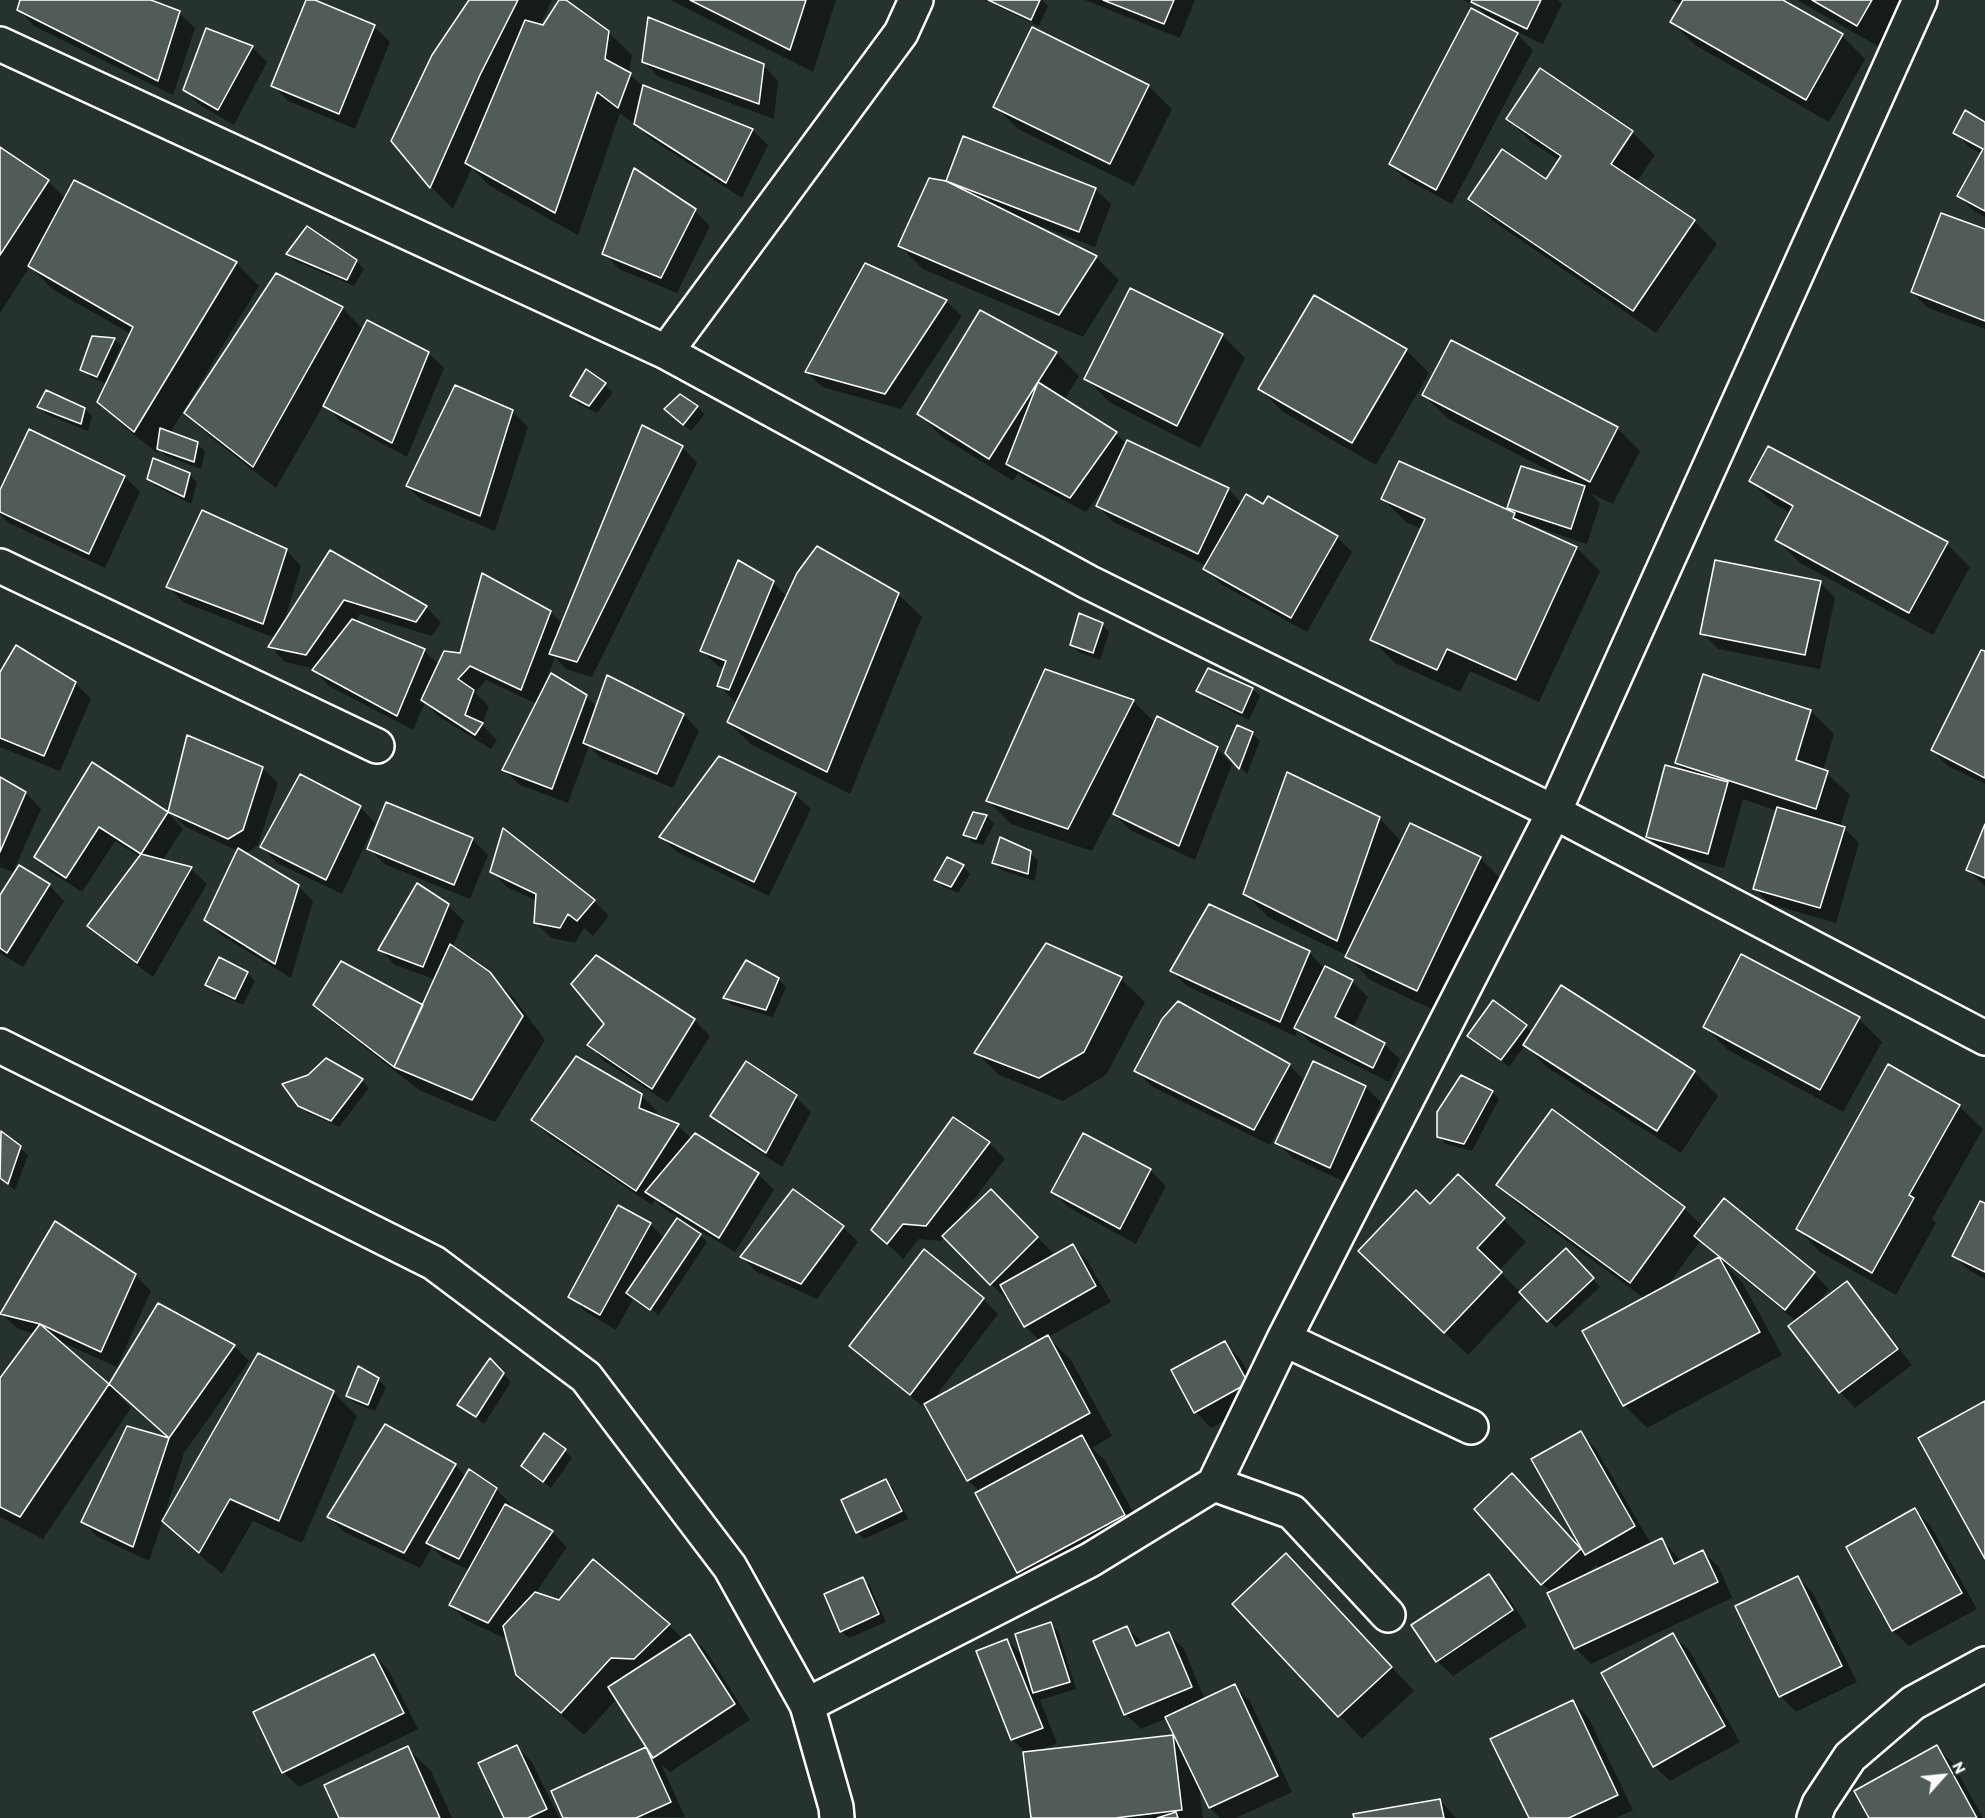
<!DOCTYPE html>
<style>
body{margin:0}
#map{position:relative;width:1985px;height:1818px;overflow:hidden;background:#26332d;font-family:Itim,sans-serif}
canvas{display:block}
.north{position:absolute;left:1913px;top:1746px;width:60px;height:60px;-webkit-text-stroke:4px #26332d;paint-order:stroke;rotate:63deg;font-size:16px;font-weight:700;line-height:24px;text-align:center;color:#fff}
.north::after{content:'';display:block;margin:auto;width:21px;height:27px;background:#fff;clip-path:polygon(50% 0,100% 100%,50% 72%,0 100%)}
</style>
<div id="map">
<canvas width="1985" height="1818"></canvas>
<div class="north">N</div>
</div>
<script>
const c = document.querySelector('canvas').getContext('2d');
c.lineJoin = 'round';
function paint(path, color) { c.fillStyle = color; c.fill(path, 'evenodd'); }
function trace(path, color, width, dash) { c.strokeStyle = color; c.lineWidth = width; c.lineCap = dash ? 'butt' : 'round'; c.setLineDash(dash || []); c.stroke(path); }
paint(new Path2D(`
 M22,0H147L179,13L195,28L173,95L34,26L19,10Z
 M308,0L374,27L390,42L355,129L288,101L273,85Z
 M471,0H552L540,25L544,26L561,0H563L608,32L632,55L629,74L644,88L752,130L768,145L742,198L651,139L641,129L620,113L578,235L490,186L472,168L453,209L431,187L392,141Z
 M670,0H836L813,72Z
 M984,0H1042L1048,6L1039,26Z
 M1085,0H1195L1180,38Z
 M1463,0H1558L1562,4L1543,44L1513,30L1533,50L1452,204L1406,179L1390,164L1489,18L1473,2L1472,4Z
 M1671,0H1780L1842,36L1865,59L1829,122L1695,45L1672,22L1682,5Z
 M1797,0H1908L1881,48Z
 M252,47L267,62L234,125L200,105L185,90Z
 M643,61L763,65L778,81L774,119L659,77Z
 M1148,86L1172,109L1134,186L1018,129L995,106Z
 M1508,119L1632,132L1655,155L1636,183L1694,221L1717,244L1656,333L1493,221L1470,198L1546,181L1560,161L1531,142Z
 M1985,123V217L1975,212L1959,196L1982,154L1970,148L1955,132Z
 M964,138L1095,189L1111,204L1095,247L1030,222L1029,224L1096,257L1119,280L1083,337L923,269L900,246L946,183Z
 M0,149L48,181L66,199L236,263L259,286L170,433L197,444L205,451L201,469L166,456L160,450L157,453L122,425L99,401L107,384L90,377L82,369L114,339L121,346L106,380L108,382L131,334L52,289L30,266L0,313Z
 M695,211L710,226L677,293L619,269L604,253Z
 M1985,231V329L1928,308L1912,292Z
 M288,254L356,261L364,269L354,286L295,261Z
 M946,301L962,316L901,409L822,387L807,372Z
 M342,308L364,330L428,353L444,368L407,457L340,421L324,404L276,488L209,436L186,413Z
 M1222,335L1245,358L1200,448L1109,402L1086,378Z
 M1406,350L1429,373L1376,465L1283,412L1260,389Z
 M1056,353L1079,376L1064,400L1116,434L1127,444L1228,489L1242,503L1264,506L1337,537L1352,552L1307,632L1221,584L1205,568L1207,566L1113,522L1098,506L1107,486H1105L1086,512L1023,479L1018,473L1013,481L942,437L919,414Z
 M587,371L613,392L597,413L579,404L572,396Z
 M1424,395L1617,428L1640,451L1613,504L1590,493L1600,503L1587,544L1533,526L1532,528L1577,548L1600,571L1539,702L1470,671L1460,692L1395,663L1372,640L1422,529L1406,522L1383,499L1400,463L1516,515L1509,508L1567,480L1447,418Z
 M680,396L697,407L705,414L691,431L673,416Z
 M39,407L85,409L92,416L88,431L46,414Z
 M512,411L528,427L495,531L423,501L407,486Z
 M682,447L697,463L592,677L566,669L555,657L543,687L586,696L597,707L608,677L684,715L699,731L673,788L601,758L589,746L568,803L520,785L504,770L537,704L486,680L475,693L489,706L482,725L497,740L491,749L438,716L425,702L413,730L329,686L314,670L315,669L285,662L270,646L275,638L183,602L168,586L286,550L301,566L283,625L330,552L426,607L441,623L432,636L360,614L355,622L424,650L439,665L550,612L563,624Z
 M189,475L197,482L191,504L156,486L149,479Z
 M125,477L140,492L105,568L9,523L0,514V494Z
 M1751,481L1947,544L1970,567L1933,635L1800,563L1777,540L1791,513L1774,504Z
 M773,582L787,597L898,594L922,617L850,794L752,745L728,722L738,702L734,701L719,685L725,669L718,666L702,651Z
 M1820,582L1835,598L1820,669L1718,649L1702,633Z
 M1102,624L1109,632L1100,660L1079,652L1071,645Z
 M1985,653V784L1948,766L1932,750Z
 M0,675L75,683L91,699L60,771L0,747Z
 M1704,676L1811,711L1834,734L1823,770L1850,795L1840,827L1844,828L1859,843L1836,923L1770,904L1754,888L1777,811L1743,799L1724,868L1664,852L1648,836L1687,772L1676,762Z
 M1252,689L1260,696L1249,720L1205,698L1198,690Z
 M1133,701L1155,723L1217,749L1232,764L1195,860L1130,830L1114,814L1122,797L1120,796L1092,851L1011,824L988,801Z
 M1252,733L1260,741L1247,774L1227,753Z
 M93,764L168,813L183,829L162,861L191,869L207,884L153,977L105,941L89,925L140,857L115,841L82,892L51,872L36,857Z
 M262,768L278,783L258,845L245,854L298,886L313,901L291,978L221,935L206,920L238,851L186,827L170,811Z
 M0,778L26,793L41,809L13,872L0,867Z
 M795,794L811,809L769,896L677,852L661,837Z
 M360,807L375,823L342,894L277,863L262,847Z
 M974,813L987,816L994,824L983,845L972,842L965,834Z
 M1379,818L1402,842L1480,858L1503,881L1440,1013L1370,980L1348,956L1268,917L1245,893Z
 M1985,828V886L1968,870Z
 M472,839L488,855L470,899L384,864L369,848Z
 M1030,853L1038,860L1035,881L1001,870L993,862Z
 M963,866L970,874L958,893L944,887L936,880Z
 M492,871L594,901L609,916L593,936L584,928L575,943L551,938L536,923L537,901L507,887Z
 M49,885L64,901L23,967L0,953V898Z
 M448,906L464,921L452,948L489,973L513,997L545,1040L495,1122L419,1090L330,1020L315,1004L423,1007L436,980L395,965L380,949Z
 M1047,945L1121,979L1145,1002L1106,1075L1063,1101L999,1075L976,1052Z
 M1309,952L1325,969L1353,982L1368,997L1353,1028L1384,1044L1400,1059L1389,1082L1311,1043L1298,1030L1295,1036L1187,986L1172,971Z
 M219,959L248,974L255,981L243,1005L214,992L207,984Z
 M778,979L786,987L773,1017L732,1005L725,997Z
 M1562,988L1695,1073L1718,1096L1681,1153L1548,1068L1525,1045L1509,1067L1469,1035L1493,1002L1533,1033Z
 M1178,1002L1289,1065L1305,1081L1366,1087L1381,1102L1345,1182L1293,1158L1277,1143L1293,1107L1291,1106L1270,1145L1151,1086L1136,1070Z
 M1859,1019L1882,1042L1843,1112L1728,1050L1705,1027Z
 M694,1020L710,1036L668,1103L604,1061L589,1045Z
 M1889,1066L1959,1106L1983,1129L1932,1219L1936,1223L1896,1295L1820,1252L1797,1228Z
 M362,1080L369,1088L339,1127L308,1113L299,1105Z
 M1492,1092L1499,1099L1472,1151L1446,1144L1439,1137Z
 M641,1095L657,1111L656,1116L678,1126L692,1139L696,1135L758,1174L774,1190L735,1252L662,1207L655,1200L652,1205L548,1135L533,1120Z
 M796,1097L811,1112L782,1167L728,1131L712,1116Z
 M953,1119L989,1143L1005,1159L957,1221L958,1222L991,1191L1053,1253L1045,1260L1073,1246L1088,1262L1111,1302L1048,1337L1071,1360L1112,1436L1092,1448L1105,1460L1147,1538L1042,1595L1018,1572L980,1492L968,1480L928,1407L926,1409L866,1361L851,1346L983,1299L998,1314L932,1401L1040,1341L1025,1326L1008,1297L1006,1299L945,1237L941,1241L919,1239L903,1259L873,1230Z
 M2,1133L28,1155L15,1190L0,1178V1137Z
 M1084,1135L1150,1170L1166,1186L1136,1244L1068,1207L1053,1192Z
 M1498,1184L1684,1208L1703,1227L1814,1273L1829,1289L1817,1304L1847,1283L1862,1299L1912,1365L1855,1408L1840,1392L1790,1326L1796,1321L1728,1266L1727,1267L1742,1282L1782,1355L1647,1428L1624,1405L1645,1299L1521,1207ZM1700,1241L1719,1258L1666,1288Z
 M1985,1205V1279L1970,1271L1954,1256Z
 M1430,1206L1503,1219L1526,1242L1499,1271L1521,1293L1566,1250L1600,1287L1556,1328L1525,1295L1468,1355L1383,1274Z
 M650,1224L665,1239L700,1235L707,1242L658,1316L656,1315L657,1313L634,1297L616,1330L586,1312L570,1296Z
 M843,1227L858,1242L817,1299L757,1272L742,1257Z
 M135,1275L151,1291L117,1367L55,1339L109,1386L159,1305L234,1346L249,1361L184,1453L163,1519L164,1520L259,1355L334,1393L357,1416L302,1543L253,1521L222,1574L187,1544L163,1520L149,1561L98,1537L83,1522L128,1428L172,1440L121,1394L119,1396L131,1408L43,1539L0,1517V1380L35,1334L18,1329L2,1314Z
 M1224,1343L1240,1358L1262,1399L1211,1428L1196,1412L1173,1371Z
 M490,1360L511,1382L484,1424L459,1405Z
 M358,1368L378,1380L386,1387L375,1411L355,1403L347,1395Z
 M1580,1433L1596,1449L1650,1542L1636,1550L1637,1552L1662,1540L1677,1556L1681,1562L1703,1552L1719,1567L1732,1598L1591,1664L1575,1648L1551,1592L1542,1584L1528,1491L1585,1552ZM1596,1565L1601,1569L1583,1576Z
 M565,1451L572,1458L551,1488L531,1473Z
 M455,1465L466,1477L496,1489L511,1505L510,1508L552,1532L567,1547L535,1594L560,1602L669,1625L684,1640L690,1636L706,1651L750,1720L670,1772L661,1764L685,1817L565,1818L553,1792L648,1747L617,1699L584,1735L541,1698L517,1674L507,1634L504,1638L466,1620L450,1604L469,1570L443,1558L432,1547L420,1568L344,1532L329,1517Z
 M886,1481L893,1488L908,1519L864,1539L857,1532Z
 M1915,1510L1930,1525L1977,1609L1909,1646L1893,1631L1848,1548Z
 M1488,1576L1504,1591L1527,1626L1453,1676L1437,1661Z
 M1798,1578L1813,1593L1857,1682L1796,1712L1781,1696L1737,1607Z
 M862,1579L870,1586L886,1622L849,1638L841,1631Z
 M1309,1579L1414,1691L1362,1739L1234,1604Z
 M1051,1624L1058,1631L1076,1689L1040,1700L1057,1743L1038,1751L1172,1736L1178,1742L1167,1718L1141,1729L1125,1714L1127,1628L1143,1643L1169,1634L1184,1649L1205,1700L1234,1686L1250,1701L1292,1792L1236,1818H1220L1210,1808L1199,1786L1203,1818H1033L1026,1753L1012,1739L1007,1640L1024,1657Z
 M1673,1635L1689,1650L1740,1742L1670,1781L1654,1766Z
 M374,1655L389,1671L418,1729L299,1787L283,1772Z
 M1572,1701L1588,1717L1633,1810L1616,1818H1530Z
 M517,1747L532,1762L559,1818H506Z
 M1936,1747L1952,1762L1983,1818H1871Z
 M407,1748L431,1771L452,1818H341Z
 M1440,1800L1456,1818H1356Z`), '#0007');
const building = new Path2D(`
 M20,0H151L180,11L158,81L17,10Z
 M306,0H315L375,25L339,114L271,86Z
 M469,0H518L480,75L430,188L391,141L432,55Z
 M559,0H566L609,31L605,59L631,73L618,108L597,92L555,213L465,163L525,20L543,25Z
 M690,0H806L790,50Z
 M988,0H1040L1031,20Z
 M1103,0H1174L1164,24Z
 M1472,0H1541L1527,29L1471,2Z
 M1683,0H1783L1843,34L1806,100L1670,22Z
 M1812,0H1872L1857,26Z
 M1471,8L1518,33L1436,190L1389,164Z
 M648,17L764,64L759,104L642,62Z
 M1032,27L1149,85L1110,164L993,107Z
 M206,28L253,46L218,110L183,90Z
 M1540,68L1633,131L1611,164L1695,220L1633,311L1468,199L1502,149L1546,179L1561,156L1506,119Z
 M643,85L753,129L726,183L634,124Z
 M1965,110L1985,122V211L1957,196L1983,149L1953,133Z
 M963,136L1096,188L1079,232L946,181Z
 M0,147L49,180L0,255Z
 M634,168L696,209L661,278L602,254Z
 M929,178L946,181L1097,256L1059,315L898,246Z
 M74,180L237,262L134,432L97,402L133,327L28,266Z
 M1941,213L1985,229V321L1911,292Z
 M307,226L357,260L347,280L286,254Z
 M865,263L947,300L885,394L805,372Z
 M276,273L343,307L253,467L184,413Z
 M1130,288L1223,334L1177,426L1084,379Z
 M1314,295L1407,349L1352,443L1258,389Z
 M980,310L1057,352L989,459L917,414Z
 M367,320L429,352L392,443L323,406Z
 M92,336L115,338L97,377L80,370Z
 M1451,340L1618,427L1590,482L1422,395Z
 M586,369L606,383L589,406L570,396Z
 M1038,382L1117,432L1070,498L1006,464Z
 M455,385L513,410L480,516L406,486Z
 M46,390L85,408L81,424L37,407Z
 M680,394L698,406L683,425L664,409Z
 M642,425L683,446L577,662L549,654Z
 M160,428L198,442L194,462L157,449Z
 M29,429L125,476L89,554L0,512V490Z
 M1127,440L1229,488L1198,554L1096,506Z
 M1768,446L1948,542L1909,613L1775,540L1793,506L1749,481Z
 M153,458L190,473L184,497L147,479Z
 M1399,461L1515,513L1513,518L1577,547L1516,680L1447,649L1437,670L1370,640L1425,519L1381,499Z
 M1521,466L1585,486L1571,529L1507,508Z
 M1246,494L1263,504L1268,496L1338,536L1291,618L1203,569Z
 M202,510L287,549L263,624L166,587Z
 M817,546L899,593L827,772L727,722L797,573Z
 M330,550L427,606L416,622L344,600L306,655L268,647Z
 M738,560L774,581L729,690L717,686L726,661L700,651Z
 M1715,560L1821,581L1805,655L1700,634Z
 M482,573L551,611L521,690L470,666L458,679L474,690L465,715L483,723L475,735L421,700L444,651L460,653Z
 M1079,613L1103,623L1093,653L1070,645Z
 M352,619L425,649L397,716L312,670Z
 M16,645L76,682L44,756L0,738V672Z
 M1981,650L1985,651V778L1931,750Z
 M1208,668L1253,688L1242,713L1196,691Z
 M1045,669L1134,700L1068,829L986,801Z
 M551,673L587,695L552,789L502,770Z
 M1703,674L1811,710L1796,760L1828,771L1816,809L1675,763Z
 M607,675L684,714L657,774L583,743Z
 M1157,716L1218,747L1179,846L1113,814Z
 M1237,725L1253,732L1239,769L1225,753Z
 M187,735L263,767L243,830L228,839L168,812Z
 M719,756L796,793L754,882L659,837Z
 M92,762L168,812L141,854L99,827L66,878L34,857Z
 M1665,765L1728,782L1708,854L1646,837Z
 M1287,772L1380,817L1337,941L1243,894Z
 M300,774L361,806L326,880L260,847Z
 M0,777L26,792L0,852Z
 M386,802L473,838L454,885L367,849Z
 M1777,807L1845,827L1820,908L1753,889Z
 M973,812L987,815L976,839L963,835Z
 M1410,823L1481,857L1417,991L1345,957Z
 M1985,824V878L1966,870Z
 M503,828L595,900L577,921L568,914L560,928L534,923L536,894L490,872Z
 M1000,837L1031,851L1028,874L992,863Z
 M238,848L299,885L275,964L204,920Z
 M141,854L192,867L137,963L87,926Z
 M947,857L964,865L951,887L934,880Z
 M19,865L50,884L7,953L0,948V895Z
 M417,883L449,904L423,967L378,950Z
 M1209,904L1310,951L1280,1022L1170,971Z
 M1046,943L1122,977L1084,1052L1039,1078L974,1053Z
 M450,944L490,972L523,1016L472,1100L394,1067Z
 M1741,954L1860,1017L1820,1090L1703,1027Z
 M596,955L695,1019L652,1089L587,1045L604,1024L571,984Z
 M219,957L248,972L235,999L205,985Z
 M746,960L779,978L766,1010L723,998Z
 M341,961L423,1005L394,1067L313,1005Z
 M1325,966L1353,980L1335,1017L1385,1043L1373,1068L1294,1028Z
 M1561,985L1695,1071L1657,1131L1523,1045Z
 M1493,1000L1527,1025L1501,1060L1467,1036Z
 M1178,1001L1290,1064L1254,1130L1134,1071L1162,1019Z
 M576,1056L642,1094L639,1108L679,1124L636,1191L531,1120Z
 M326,1058L363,1079L331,1121L298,1106L282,1084L308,1075Z
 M746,1061L797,1095L766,1153L710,1116Z
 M1313,1061L1366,1086L1330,1168L1275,1143Z
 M1888,1064L1960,1105L1909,1195L1914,1198L1872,1273L1796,1229Z
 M1461,1075L1493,1091L1464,1144L1437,1137V1112Z
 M1552,1109L1685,1207L1630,1283L1496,1185Z
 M953,1117L990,1142L926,1226L903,1224L887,1244L871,1230Z
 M1,1131L21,1146L8,1184L0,1178Z
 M695,1133L759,1173L719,1238L645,1192Z
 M1083,1133L1151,1169L1120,1229L1051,1192Z
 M1458,1174L1505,1218L1477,1248L1502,1272L1444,1333L1358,1251L1416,1190L1430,1204Z
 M793,1189L844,1226L801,1284L740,1257Z
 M991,1189L1038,1237L990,1285L942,1236Z
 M1724,1198L1815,1272L1785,1310L1694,1236Z
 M1980,1201L1985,1203V1272L1952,1256Z
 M618,1205L651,1223L600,1315L568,1297Z
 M677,1218L701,1234L650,1310L626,1293Z
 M55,1221L136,1274L101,1352L40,1324L0,1314Z
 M1073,1244L1096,1286L1024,1327L1000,1285Z
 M1566,1248L1594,1278L1547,1322L1519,1292Z
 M924,1249L984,1298L910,1395L849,1346Z
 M1719,1257L1760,1332L1623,1406L1582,1331Z
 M1847,1281L1898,1349L1839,1393L1788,1326Z
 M158,1303L235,1345L169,1438L109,1384Z
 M40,1324L109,1384L20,1517L0,1507V1378Z
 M1048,1335L1090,1413L967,1481L924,1404Z
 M1225,1341L1248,1383L1194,1413L1171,1370Z
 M258,1353L334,1391L279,1521L230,1499L199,1553L162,1521Z
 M490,1358L504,1373L476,1417L457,1405Z
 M358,1366L379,1378L368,1405L346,1396Z
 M1985,1401V1559L1918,1438Z
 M385,1424L456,1464L404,1553L327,1517Z
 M127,1426L169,1438L133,1547L81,1522Z
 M1581,1431L1635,1526L1585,1555L1531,1459Z
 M544,1433L566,1449L543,1482L521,1466Z
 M1082,1435L1125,1515L1017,1573L975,1493Z
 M469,1469L497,1488L459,1559L426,1543Z
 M1512,1473L1581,1549L1541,1585L1474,1509Z
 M886,1479L902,1511L856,1533L841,1500Z
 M505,1504L553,1531L488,1623L449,1605Z
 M1915,1508L1962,1593L1892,1631L1846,1547Z
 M1662,1538L1674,1564L1703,1550L1718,1582L1574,1649L1547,1593Z
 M1286,1553L1392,1667L1338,1717L1232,1604Z
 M593,1559L670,1624L634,1659L611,1658L561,1713L516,1675L503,1626L535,1592L559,1600Z
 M1489,1574L1513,1610L1436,1662L1411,1625Z
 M1798,1576L1842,1666L1779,1697L1735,1606Z
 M863,1577L879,1614L840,1632L824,1594Z
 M1051,1622L1070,1682L1033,1693L1015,1634Z
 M1127,1626L1136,1646L1169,1632L1192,1687L1124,1715L1093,1641Z
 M1673,1633L1725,1726L1653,1767L1601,1673Z
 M690,1634L735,1704L653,1758L608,1687Z
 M1007,1639L1043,1728L1011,1740L976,1651Z
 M374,1654L404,1713L282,1773L253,1712Z
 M1235,1684L1278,1776L1209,1808L1165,1717Z
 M1573,1700L1618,1795L1569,1818H1529L1490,1739Z
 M1173,1735L1182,1810L1115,1818H1031L1023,1752Z
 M517,1745L547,1809L528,1818H504L478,1763Z
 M1937,1745L1977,1818H1869L1854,1791Z
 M408,1746L440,1818H339L324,1785Z
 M646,1747L671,1802L636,1818H563L551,1791Z
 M1440,1799L1444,1818H1354L1353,1814Z
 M1176,1812L1178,1818H1157Z`);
paint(building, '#515c57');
trace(building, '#fff', 1.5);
const minor = new Path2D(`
 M0,44L666,352L1088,582L1554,812L1985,1038
 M666,352L901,33L916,0
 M0,566L377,746
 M1284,1339L1471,1427
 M1214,1484L1292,1512L1388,1615
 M807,1705L1090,1560L1214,1484L1284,1339L1554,812L1920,0
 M1814,1818L1819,1804L1850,1757L1913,1703L1985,1664`);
const major = new Path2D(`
 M0,1046L434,1263L586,1377L730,1567L807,1705L836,1807L837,1818`);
trace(minor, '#fff', 38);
trace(major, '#fff', 38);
trace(minor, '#26332d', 33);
trace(major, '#26332d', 33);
</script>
